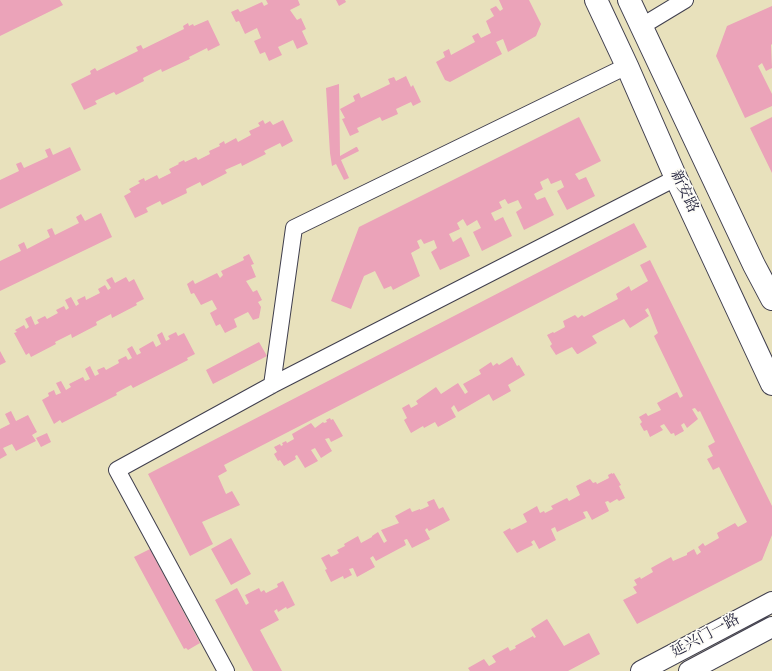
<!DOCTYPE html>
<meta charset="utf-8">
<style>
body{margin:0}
canvas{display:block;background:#e8e1bc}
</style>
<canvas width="772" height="671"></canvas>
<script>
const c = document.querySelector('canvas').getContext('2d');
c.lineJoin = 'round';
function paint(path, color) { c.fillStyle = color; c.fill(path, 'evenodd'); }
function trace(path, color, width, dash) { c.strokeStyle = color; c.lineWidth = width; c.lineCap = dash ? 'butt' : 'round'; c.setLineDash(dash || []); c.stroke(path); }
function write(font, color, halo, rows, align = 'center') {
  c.font = font + ' Vollkorn,"Noto Serif SC",serif'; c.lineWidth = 3.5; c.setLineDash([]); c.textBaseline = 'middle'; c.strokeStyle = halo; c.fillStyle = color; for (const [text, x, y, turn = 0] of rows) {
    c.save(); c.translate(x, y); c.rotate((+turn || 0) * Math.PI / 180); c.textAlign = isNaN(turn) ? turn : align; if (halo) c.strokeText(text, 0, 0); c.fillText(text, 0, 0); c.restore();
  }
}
paint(new Path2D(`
 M0,0H60L63,5L0,36Z
 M266,0H298L300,5L290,10L297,20L301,18L306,29L302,31L308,44L297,49L293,40L278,47L282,55L269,61L265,52L260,54L254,41L261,38L257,28L245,34L239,21L236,22L231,12L238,9L240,12L262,2L264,6L268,4Z
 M336,0H345L346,2L339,6Z
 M499,0H529L541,24L536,36L508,52L503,39L496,42L502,54L450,82L445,80L436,62L445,57L443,52L449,49L451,55L475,42L472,36L478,33L481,38L491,33L486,21L494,16L490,9L496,6L500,11L503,9Z
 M772,6V44L771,45L772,68L766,71L762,63L758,66L772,94V106L745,118L716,56L727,26Z
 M208,20L220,45L208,51L207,48L189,57L190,59L162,72L161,69L143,78L144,81L116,95L114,92L95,101L97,104L84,110L71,84L91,74L90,71L95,68L97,71L138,51L136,47L141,45L143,49L184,29L183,26L188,23L189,26L193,24L194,26Z
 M406,76L411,87L413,85L421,102L413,106L411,102L396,109L398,114L382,121L380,117L357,128L359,132L350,136L342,119L345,118L340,109L355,101L353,96L359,93L361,98L390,84L388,79L394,77L396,81Z
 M339,84L340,156L356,147H357L359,151L341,160L349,178L344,180L336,164L332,166L330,153L326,88Z
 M579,117L601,161L575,174L579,180L586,177L595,196L567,210L557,191L564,187L561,180L551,184L548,178L540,182L543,189L534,194L537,200L545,197L554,215L524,230L516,212L522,208L518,200L508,204L505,199L499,202L502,208L491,213L495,221L503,217L512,236L482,251L473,232L481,228L477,220L467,226L463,219L457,223L460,229L449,234L453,242L461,237L470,256L440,270L431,252L437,248L434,240L424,244L421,239L417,241L420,248L411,253L420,276L393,290L391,286L384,289L375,271L364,276L351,309L331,301L359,227Z
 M772,117V173L750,128Z
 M263,120L265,124L270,121L273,125L283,120L293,141L282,147L280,143L264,151L266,154L242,166L241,163L225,170L227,173L202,186L200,182L186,189L187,193L162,205L160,201L146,208L148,212L135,218L124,196L131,192L129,189L140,183L138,181L144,178L145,181L157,175L159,179L171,173L169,169L179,164L178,163L184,160L185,162L196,157L198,160L210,154L209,151L220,146L219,144L224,141L225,144L236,138L238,142L251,135L249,131L260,126L258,123Z
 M70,147L81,170L0,209V180L19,171L16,164L21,162L24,168L48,157L45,150L50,148L53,155Z
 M101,213L112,237L0,291V261L21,251L18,245L24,242L27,249L50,237L47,230L52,228L55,235L79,223L76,217L81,214L85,221Z
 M634,223L647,247L224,465L227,471L218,476L226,494L232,491L240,505L202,522L213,544L190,556L148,474Z
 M249,254L254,264L251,265L256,277L246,281L253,292L257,290L262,300L258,302L261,307L259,318L253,320L248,312L234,319L237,327L225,333L220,324L216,326L210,313L217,309L212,300L201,305L194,293L191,294L187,284L193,280L195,284L217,273L220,278L223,275L221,271L244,260L243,257Z
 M650,260L772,506V535L762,560L637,624L623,600L637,593L633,587L637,585L634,580L640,577L641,579L653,572L651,568L671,557L673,561L687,555V553L694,549L697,555L701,552L698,547L703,543L705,546L719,538L717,533L735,523L738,527L747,522L719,467L713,470L707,459L713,456L708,446L715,442L700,411L698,412L695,408L692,409L698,419L687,428L684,423L681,425L684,431L675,436L674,433L671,434L664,424L660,426L663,430L650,437L647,430L644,431L640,424L642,422L639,417L646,413L648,416L661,410L657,403L677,392L680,398L683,396L654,336L658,333L648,308L645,310L649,316L630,328L624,319L592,336L597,343L578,354H577L572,347L556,355L550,346L552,344L547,335L553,332L554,333L565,327L563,321L575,315L578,318L582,315L584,317L618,299L616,294L629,286L631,291L648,281L640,265Z
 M112,277L115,283L126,277L129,282L134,279L144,299L136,303L137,305L112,318L111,314L96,322L97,325L72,338L71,334L55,342L56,344L31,357L29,353L26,355L14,333L17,332L15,330L24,325L26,329L29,327L25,319L31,316L35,325L39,323L37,320L45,316L47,319L58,313L56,310L64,306L66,310L69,308L65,300L71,297L76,306L79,304L77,300L85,296L86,300L100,293L98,289L105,285L108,290L111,288L106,280Z
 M162,332L166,341L170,339L168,336L176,332L178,336L184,333L195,354L187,358L188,360L133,388L131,385L116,393L117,395L62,423L60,420L54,424L42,400L49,396L48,393L54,390L56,395L61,393L56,383L61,381L66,390L71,387L69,384L83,377L85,381L90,379L85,369L90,366L95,376L99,374L97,370L104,367L106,370L119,363L118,360L126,356L128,360L132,358L127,349L132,346L137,355L141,353L139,349L153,341L156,347L161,344L157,335Z
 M259,342L267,356L213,384L206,370Z
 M0,351L6,362L0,365Z
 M512,357L517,366L519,365L525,375L508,385L511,391L493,401L489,394L458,412L454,405L451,408L456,417L438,427L435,422L424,428L423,426L411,433L404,420L407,418L402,408L409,404L411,408L418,404L416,401L436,387L441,394L458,383L465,394L468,392L463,384L481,374L479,370L491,362L493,366L497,363L499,365Z
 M11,411L16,421L28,415L37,432L32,435L36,441L16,451L12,444L3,448L7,455L0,459V429L10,424L5,414Z
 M330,418L331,420L333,419L343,436L331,442L329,438L325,439L332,451L321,458L315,448L311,450L318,461L305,468L297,455L295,456L296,459L284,466L280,460L278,461L274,454L277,452L274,447L280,444L281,446L283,445L282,443L286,441L287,443L294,439L292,434L311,423L315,428L323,422L324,423L327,422L326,420Z
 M47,433L51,442L41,447L36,438Z
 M612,473V474L614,473L621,485L619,486L625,498L619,501L617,499L610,503L608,501L605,502L609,511L592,520L587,511L583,512L586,518L557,532L555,527L551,529L556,540L539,549L534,540L531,542L533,545L517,553L503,532L510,528L511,530L527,522L523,514L537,506L540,513L544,511L545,513L553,509L551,506L567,498L569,501L580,495L576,486L590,479L593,483L596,482L597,484L609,478L608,475Z
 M434,499L439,509L443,507L450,520L429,531L427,528L425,530L430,539L412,548L407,539L404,540L406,545L376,561L373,556L370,558L375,567L357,577L353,568L349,569L352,575L344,579L343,576L331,582L325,570L327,569L321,558L329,554L331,557L339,553L337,550L345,546L344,544L358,536L361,543L372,537V536L378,532L384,543L387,541L381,530L399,523L395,516L410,508L412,512L420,509V510L429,506L427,502Z
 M231,538L251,574L231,585L211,549Z
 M150,549L200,643L188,650L186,648L184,649L134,557Z
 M283,581L295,605L287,609L286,607L278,612L277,609L274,611L279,620L260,630L282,671H253L215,600L237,588L246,605L249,603L245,595L259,588L261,592L264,590L266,593L278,587L277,584Z
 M547,619L564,646L589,633L600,654L568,671H470L468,668L484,659L489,666L496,662L492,656L508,647L510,651L516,648L515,646L533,636L534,638L536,637L531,629Z`), '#eba3b9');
const minor = new Path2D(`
 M642,26L685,0
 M272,385L294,228L627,66
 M226,671L117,470L272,385L676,178`);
const tertiary = new Path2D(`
 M641,671L772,602
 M689,671L772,627`);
const primary = new Path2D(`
 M596,0L627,66L676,178L772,384
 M629,0L754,265L772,299`);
trace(minor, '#403f4e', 18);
trace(tertiary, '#403f4e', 22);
trace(primary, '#403f4e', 24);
trace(minor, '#fff', 16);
trace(tertiary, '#fff', 20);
trace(primary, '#fff', 22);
write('15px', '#22223b', '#fdfcf7', [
 ["新安路",683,192,65],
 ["延兴门一路",706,637,-28]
]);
</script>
